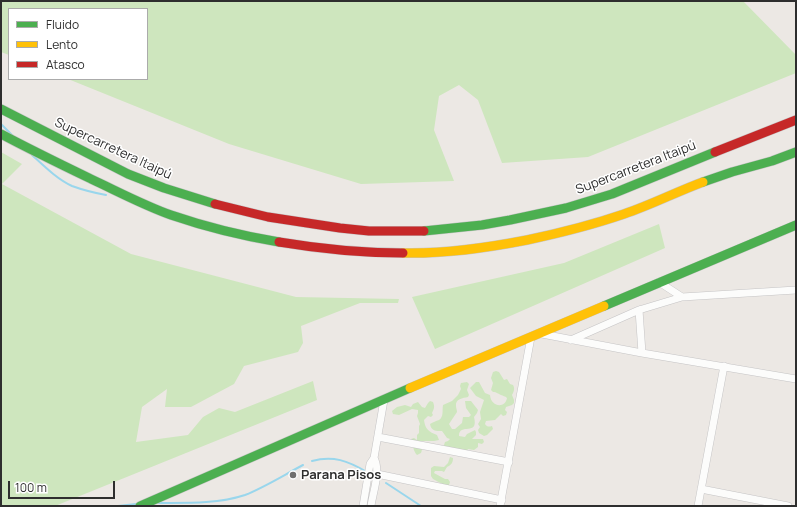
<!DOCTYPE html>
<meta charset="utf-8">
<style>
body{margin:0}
#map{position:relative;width:797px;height:507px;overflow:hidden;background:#ece8e4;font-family:Manrope,sans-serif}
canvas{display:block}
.frame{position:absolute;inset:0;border:2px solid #2e2e2e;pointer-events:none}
.legend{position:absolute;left:8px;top:8px;width:140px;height:72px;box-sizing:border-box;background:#fff;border:1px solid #ababab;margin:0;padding:5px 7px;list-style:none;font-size:12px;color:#2e2e2e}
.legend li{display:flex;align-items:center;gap:8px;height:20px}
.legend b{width:20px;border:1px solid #ababab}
.scale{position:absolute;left:8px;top:481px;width:107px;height:18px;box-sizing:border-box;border:2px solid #2e2e2e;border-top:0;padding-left:5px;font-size:12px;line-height:14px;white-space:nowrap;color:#2e2e2e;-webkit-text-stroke:3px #fff;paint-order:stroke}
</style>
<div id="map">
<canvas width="797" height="507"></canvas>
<div class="frame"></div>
<ul class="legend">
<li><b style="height:5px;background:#4caf50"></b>Fluido</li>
<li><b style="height:5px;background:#ffc107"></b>Lento</li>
<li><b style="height:5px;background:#c62828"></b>Atasco</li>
</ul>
<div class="scale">100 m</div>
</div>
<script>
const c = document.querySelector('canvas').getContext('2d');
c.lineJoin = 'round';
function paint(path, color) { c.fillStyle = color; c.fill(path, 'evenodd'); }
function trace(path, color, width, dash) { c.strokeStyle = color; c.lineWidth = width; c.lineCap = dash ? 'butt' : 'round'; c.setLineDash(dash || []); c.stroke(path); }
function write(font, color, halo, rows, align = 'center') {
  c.font = font + ' Manrope,sans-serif'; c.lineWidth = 3; c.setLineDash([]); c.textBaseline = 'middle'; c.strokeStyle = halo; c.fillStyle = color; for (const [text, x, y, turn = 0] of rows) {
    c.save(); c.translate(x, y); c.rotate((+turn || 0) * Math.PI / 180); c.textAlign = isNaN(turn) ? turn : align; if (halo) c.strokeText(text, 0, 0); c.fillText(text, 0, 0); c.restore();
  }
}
paint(new Path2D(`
 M1,1H743L796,55V73L588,157L502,163L478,100L459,85L439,96L434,130L454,181L361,184L229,144L68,79H147V9H9V55L1,52Z
 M1,152L22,164L2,184L131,254L296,297L399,299L398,303H360L301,326L303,343L298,352L244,366L234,384L191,407H165L167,389L142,407L136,442L188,435L203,417L219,408L235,412L313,381L317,400L55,506H1Z
 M659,224L665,248L435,349L412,297L564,263Z
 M496,371L499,372L504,380L507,379L510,384L513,385C515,388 514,392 512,395L514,400V403L512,405L506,407L505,410L507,412L506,415L503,416L501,414L495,420L486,421L485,424C487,427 489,427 492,426L493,429L487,435L484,436L479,433L478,430L480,427L478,424L481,419L480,412L484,400L476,396L470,388L476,382H479L485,393L490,395C491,407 505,409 507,398C505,396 503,396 501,395C498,394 497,392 493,392L491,390L493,383L491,378L493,372Z
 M467,382L469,384L467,390L469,395L468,397C463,398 455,399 456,406C456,408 457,410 457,412L449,424L452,429H455L462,423L463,417H469L471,415L466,408L465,401H471L478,410L477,413L474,417C479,437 459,422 459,436L465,437L467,434L475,430L476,432V435L472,439H483L484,442L482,444L478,443V447L474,450L468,449L467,451L445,448L444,445L445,442L448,441L450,439L447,438L442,431C436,431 431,431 430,424C433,422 436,421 439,420C444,417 442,410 443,405L452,401L458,395L461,389L460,386L461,383Z
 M430,401L433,402C435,407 434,409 432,413L433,415L431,417L428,416L424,420C425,429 429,432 437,435L439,440L434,441H421L420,442C421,446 423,449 421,453L417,455C413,451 414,446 410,441L411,439L414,438L417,440V435L419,433V426L420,424L417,416L418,413V410L412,409L399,415L393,414L392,411L397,407L405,405L411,407L413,404L418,402L422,407L425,408L428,403Z
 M450,457L453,458C453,463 451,465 447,467L444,472L442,471H435L434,473L445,479H448L450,482L449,485L446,486L433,479L431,476V468L434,466L444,467L448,463Z`), '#cee6be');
trace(new Path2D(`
 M1,124L13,136
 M32,155C44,166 57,179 72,186C83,190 95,193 106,195
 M312,461C333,455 348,461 367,472
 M386,483L421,506
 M158,503C187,503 218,504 245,495C265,487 284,475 303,465
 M118,506L136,504`), '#99d6ec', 2);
const street = new Path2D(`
 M659,282L682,297L796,290
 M542,334L642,353L796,379
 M571,340L639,310
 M642,353L639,310L682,297
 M378,437L509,462
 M377,474L502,500
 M701,489L788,506
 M363,506L370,464L374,458L384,400
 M371,506C373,492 381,471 374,458
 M500,506L531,337
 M698,506L724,366`);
const fast = new Path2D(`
 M1,109L128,174L164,188L215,204
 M1,134C31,150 60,164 91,179C117,191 143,205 171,215C206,227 243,236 279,242
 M703,182L732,172L772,161L796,152
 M424,231L482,225L510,220L566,208L612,194L715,152
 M604,306L796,225
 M140,506L410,388`);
const slow = new Path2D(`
 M403,253C445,254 486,248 527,240C560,233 592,225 624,214C651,205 676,192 703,182
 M410,388L604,306`);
const jam = new Path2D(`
 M715,152L796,120
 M215,204L268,217L340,228L369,231H424
 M279,242C321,249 362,253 403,253`);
trace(street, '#c5c4c5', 8);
trace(fast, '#c5c4c5', 10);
trace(slow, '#c5c4c5', 10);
trace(jam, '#c5c4c5', 10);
trace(street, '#fcfcfb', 7);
trace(fast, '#4caf50', 9);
trace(slow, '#ffc107', 9);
trace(jam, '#c62828', 9);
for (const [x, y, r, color] of [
 [293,475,4,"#706f6e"]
]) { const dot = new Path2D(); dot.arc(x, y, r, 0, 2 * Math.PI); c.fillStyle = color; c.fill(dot); trace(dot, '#fff', 1.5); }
write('13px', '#2e2e2e', '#fff', [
 ["Supercarretera Itaipú",113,149,25],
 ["Supercarretera Itaipú",636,168,-21]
]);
write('bold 13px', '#2e2e2e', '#fff', [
 ["Parana Pisos",301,475]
], 'left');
</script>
